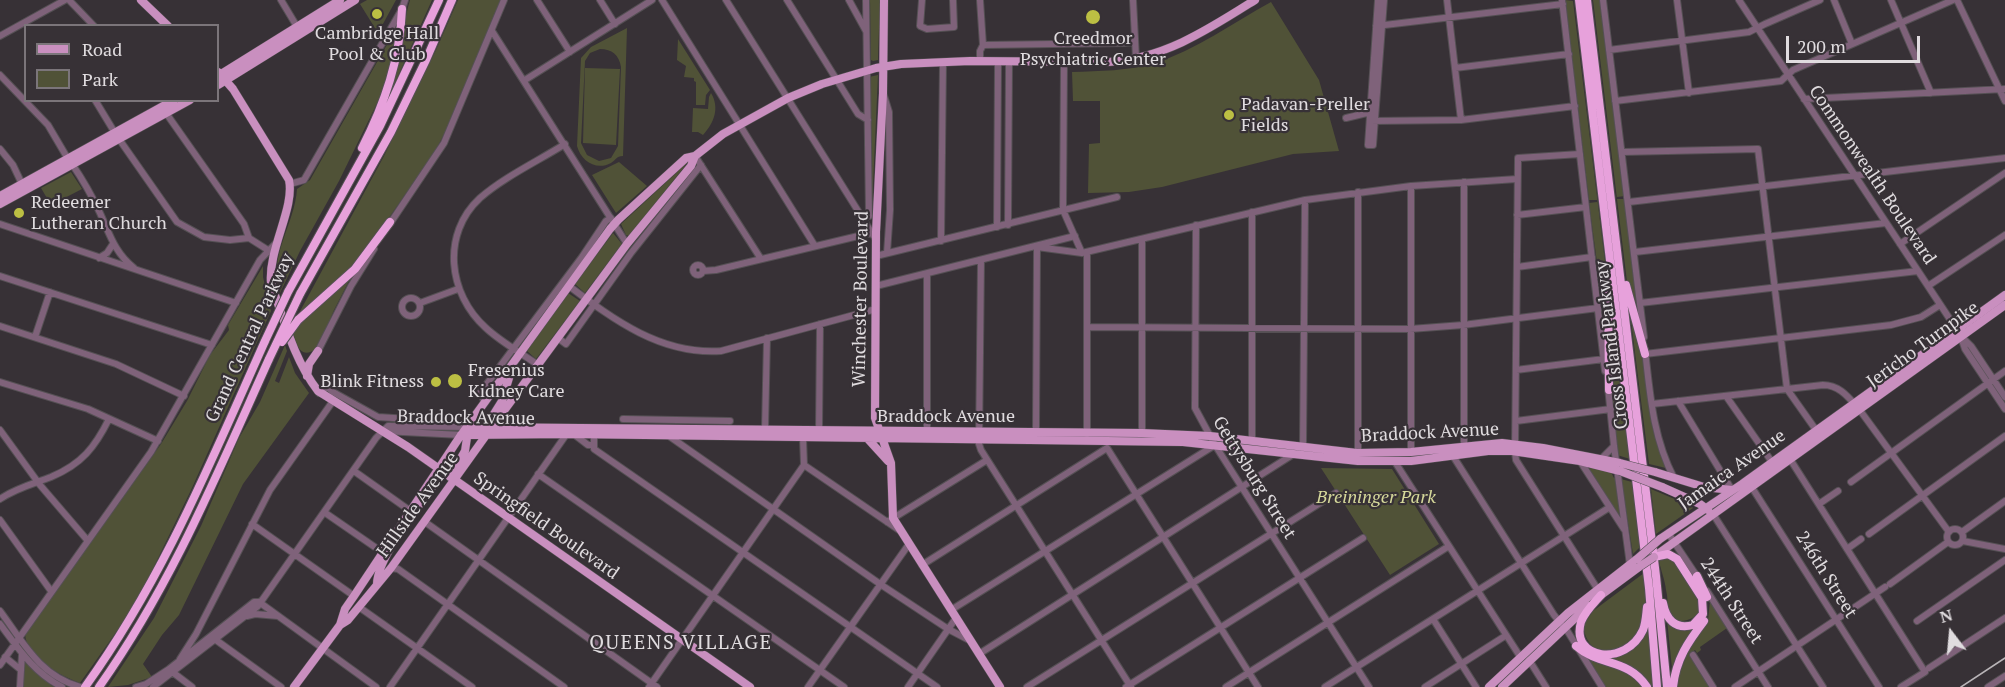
<!DOCTYPE html>
<style>
body{margin:0}
#map{position:relative;width:2005px;height:687px;overflow:hidden;background:#373136;font-family:"PT Serif",serif}
canvas{display:block}
.legend{position:absolute;left:24px;top:24px;width:195px;height:78px;box-sizing:border-box;background:#373136;border:2px solid #7b757a;margin:0;padding:8px 10px;list-style:none;font-size:18px;color:#e0dcdf}
.legend li{display:flex;align-items:center;gap:12px;height:30px}
.legend b{width:30px;border:2px solid #7b757a}
.north{position:absolute;left:1921px;top:603px;width:60px;height:60px;-webkit-text-stroke:4px #373136;paint-order:stroke;rotate:344deg;font-size:16px;font-weight:700;line-height:24px;text-align:center;color:#e0dcdf}
.north::after{content:'';display:block;margin:auto;width:21px;height:27px;background:#e0dcdf;clip-path:polygon(50% 0,100% 100%,50% 72%,0 100%)}
.scale{position:absolute;left:1786px;top:36px;width:134px;height:27px;box-sizing:border-box;border:3px solid #e0dcdf;border-top:0;padding-left:8px;font-size:18px;line-height:21px;white-space:nowrap;color:#e0dcdf;-webkit-text-stroke:4px #373136;paint-order:stroke}
</style>
<div id="map">
<canvas width="2005" height="687"></canvas>
<ul class="legend">
<li><b style="height:8px;background:#c98fbf"></b>Road</li>
<li><b style="height:16px;background:#505237"></b>Park</li>
</ul>
<div class="north">N</div>
<div class="scale">200 m</div>
</div>
<script>
const c = document.querySelector('canvas').getContext('2d');
c.lineJoin = 'round';
function paint(path, color) { c.fillStyle = color; c.fill(path, 'evenodd'); }
function trace(path, color, width, dash) { c.strokeStyle = color; c.lineWidth = width; c.lineCap = dash ? 'butt' : 'round'; c.setLineDash(dash || []); c.stroke(path); }
function write(font, color, halo, rows, align = 'center') {
  c.font = font + ' "PT Serif",serif'; c.lineWidth = 4.5; c.setLineDash([]); c.textBaseline = 'middle'; c.strokeStyle = halo; c.fillStyle = color; for (const [text, x, y, turn = 0] of rows) {
    c.save(); c.translate(x, y); c.rotate((+turn || 0) * Math.PI / 180); c.textAlign = isNaN(turn) ? turn : align; if (halo) c.strokeText(text, 0, 0); c.fillText(text, 0, 0); c.restore();
  }
}
paint(new Path2D(`
 M367,0H396L378,33L360,4Z
 M410,0H432L390,94L408,7Z
 M458,0H502L448,127L434,153L356,265L316,298L301,315H298L384,156L436,50Z
 M870,0H880L878,57V60L873,61L871,60Z
 M1565,0L1573,1L1606,270V329L1589,203L1597,202V200H1589Z
 M1593,0H1601L1625,196L1617,197V199H1625L1640,321L1627,282Z
 M1271,2L1319,80L1339,151L1293,154L1162,187L1129,192L1088,193L1089,144L1100,143V101H1073L1072,72C1099,71 1129,71 1155,63C1196,50 1233,23 1271,2Z
 M397,27H400L384,89L339,181L300,251L280,293C267,257 295,224 297,189L310,180Z
 M627,28L623,156C616,156 616,160 611,163C596,171 581,161 577,146L581,58L591,47ZM600,49C612,49 619,55 621,67L618,146L611,158L599,161L587,155L581,143L585,61L590,53Z
 M678,39L710,90L706,95L705,105H696V82L694,81V78L684,77L686,66L677,60Z
 M585,68L620,69L616,145L583,143Z
 M878,75L872,209L869,77Z
 M711,93C720,108 714,123 703,135L698,132H692L693,108L708,109L709,97Z
 M689,161L629,236L626,235L621,224Z
 M619,162L647,186L616,213L592,175Z
 M71,172L82,189L51,205L41,188Z
 M613,233L622,244L585,293L575,284Z
 M263,266V277L271,311L192,488L147,581L124,621L80,683C61,676 26,657 25,634L161,444L187,401L210,355L229,330L228,325Z
 M351,277L334,310L318,348C300,360 298,347 293,333L295,330L313,308Z
 M568,293L580,301L536,359L526,350Z
 M1630,313L1644,360L1658,446L1666,468L1649,464Z
 M1612,320L1630,459L1617,455L1610,371Z
 M285,345L287,351L275,381L279,383L289,357L295,373L309,393L243,484L179,615L162,635L143,664L152,677L128,685L108,687L154,618L201,526L239,438L260,402Z
 M1590,467L1611,472L1614,478L1616,477L1623,523L1588,472Z
 M1321,468L1392,469L1439,544L1390,575Z
 M1621,479L1632,482L1640,547L1633,554Z
 M1651,489L1691,506L1693,508L1656,534Z
 M1671,557L1700,600V613C1691,621 1673,627 1669,610C1667,604 1668,597 1666,590C1665,580 1661,571 1659,561L1662,559H1670Z
 M1644,573C1644,589 1648,609 1643,625C1633,657 1586,666 1583,623H1585L1593,611Z
 M1710,601L1727,628L1700,647L1701,650L1697,653L1695,650L1690,654L1709,687H1677L1678,677L1686,657L1684,655L1708,620Z
 M1667,620L1693,630L1672,668Z
 M1648,632L1654,687H1649C1633,668 1626,662 1602,657L1643,640L1641,638L1643,633Z
 M1588,658L1632,673L1645,687H1605Z
 M23,661L52,686L56,687H23Z`), '#505237');
const minor = new Path2D(`
 M69,0L94,26
 M281,0L299,30
 M537,0L570,52
 M600,0L615,24
 M662,0L815,246
 M726,0L875,238
 M787,0L858,114L868,120
 M849,0L866,31
 M866,0L869,216
 M922,0L920,26L927,29L954,27L953,0
 M980,0L983,45L980,51V61
 M1133,0L1136,58
 M1447,0L1461,120
 M1562,0L1605,371
 M1603,0L1644,337
 M1677,0L1689,93
 M1739,0L1961,336L1971,346L2005,397
 M1834,0L1852,44
 M1891,0L1931,93
 M1957,0L2005,101
 M1376,26L1563,4
 M492,31L627,244
 M0,36L65,0
 M983,45L1126,43L1135,42
 M1609,50L1749,32L1765,24L1820,0
 M1064,62L1063,210L1082,253
 M1455,68L1569,54
 M0,75L48,125L68,159
 M525,80L652,0
 M884,96L889,112L890,210L887,253
 M1804,99L2005,89
 M95,100L115,133
 M1615,101L1781,81L1793,70L1953,0
 M166,113L244,224L249,238
 M1346,118L1371,112
 M1370,121L1461,120L1575,106
 M119,139L177,222L204,237L230,240L249,238L271,252
 M1373,145H1368L1378,0
 M1373,145L1384,0
 M0,149L13,165L22,184
 M1622,152L1758,149L1787,389L1816,430
 M1580,154L1518,158L1515,452L1516,460L1600,593
 M695,156L761,259
 M72,164C83,180 92,196 100,213C110,235 115,253 134,268
 M290,184L304,180L402,9L405,0
 M1629,202L2005,158
 M1252,212V440
 M1517,215L1586,207
 M0,224L236,303
 M389,225L444,143L504,0
 M1008,225L1009,62
 M1196,225L1195,408L1215,445L1369,687
 M997,227L998,62
 M1142,239V433
 M941,241L943,62
 M1900,244L2005,173
 M1037,247L1082,253L1305,200L1411,186L1517,179
 M1635,252L1886,223
 M876,256L1117,197
 M99,258L107,253L113,244
 M981,260L979,444L981,450L1131,687
 M693 270a5 5 0 1 1 10 0a5 5 0 1 1-10 0Z
 M1517,267L1592,257
 M703,271L716,270L875,232
 M927,274V431
 M0,276L212,345
 M569,286C614,320 661,355 721,351L876,309
 M876,286L1075,236
 M1928,286L2005,235
 M402 307a9 9 0 1 1 18 0a9 9 0 1 1-18 0Z
 M420,303L458,289
 M1640,303L1918,271
 M0,326L116,364L184,396
 M1088,327L1410,329L1463,325L1598,308
 M35,337L50,292
 M1961,337L1965,349L2005,409
 M558,338L566,344L631,253L701,165
 M1645,350C1650,394 1653,438 1674,478
 M318,351L351,286L374,249
 M1645,354L1891,325L1921,317L1940,305
 M538,365C521,353 501,342 486,328C448,294 441,234 480,198C504,177 538,161 565,144
 M1516,370L1604,359
 M0,382L88,409L158,441
 M1608,387L1614,446L1630,565
 M319,393L327,387L333,392L378,417L409,419V426
 M1726,396L1772,462
 M1678,401L1732,490
 M485,402L480,393L582,257L606,221L611,218
 M1652,404L1823,385C1840,385 1849,398 1859,409L1949,532
 M623,419L730,421
 M1516,421L1611,409
 M765,429L767,338
 M0,430L40,485L88,541
 M384,431L461,435
 M819,431L820,324
 M1036,432L1037,247
 M1087,434V252
 M575,435L588,445H594
 M594,435V449L937,687
 M669,436L880,584L948,629L969,640
 M1464,447V182
 M1107,448L1258,687
 M1303,448L1305,200
 M1411,452V186
 M1358,455V192
 M1453,456L1554,615L1568,632L1602,687
 M1601,459L1614,446
 M1790,459L1925,672L1901,687
 M1580,461L1624,529
 M1395,462L1521,658
 M804,465L899,530
 M354,471L409,510
 M538,474L844,687
 M1851,482L2005,371
 M1751,486L1879,687
 M0,499C16,488 33,484 51,477C82,464 95,447 109,419
 M1819,504L1838,491
 M324,512L382,552
 M1713,514L1823,687
 M0,520L51,591
 M425,522L657,687
 M887,522L987,460
 M252,524L354,596
 M1947 537a8 8 0 1 1 16 0a8 8 0 1 1-16 0Z
 M1962,532L2005,501
 M1668,533L1698,578
 M1869,534L2005,436
 M1963,541L2005,549
 M1847,549L1861,539
 M922,565L1107,448
 M391,568L398,569L564,687
 M1890,584L1948,542
 M1707,591L1768,687
 M259,602L376,687
 M359,607L472,687
 M951,610L1215,445
 M0,611C23,642 39,675 80,687
 M247,616L255,614L278,616
 M1433,619L1476,687
 M1917,621L2005,560
 M0,624C18,648 34,673 62,687
 M213,640H216L281,687
 M979,654L1292,455
 M1693,655L1713,687
 M5,657L21,670
 M180,659L196,634L270,490L333,401
 M1529,660L1546,687
 M0,665L151,452L260,260L276,243
 M1929,668L2005,618
 M171,671L192,687
 M20,687L22,654
 M136,687L146,684L169,669L254,602H259
 M153,687L258,606L376,438L388,426L468,427
 M390,687L568,432
 M649,687L804,465L803,438
 M808,687L909,544
 M908,687L956,618
 M1027,687L1336,493
 M1126,687L1363,538
 M1226,687L1449,546
 M1325,687L1610,507
 M1425,687L1505,636
 M1735,687L1885,587
 M1988,687L2005,676`);
const major = new Path2D(`
 M141,0L168,26
 M884,0L883,93L876,232L875,418L891,463L893,518L1000,687
 M218,72L233,89L289,180C295,208 268,249 271,283C284,320 294,360 318,391L408,447L750,687
 M218,76L340,0
 M218,85L355,0
 M0,196L174,100
 M0,204L190,100
 M307,376L309,364L318,351
 M487,425L502,401L512,368
 M468,427L1142,433L1210,436L1357,453L1411,452L1502,443L1543,448L1620,463
 M461,435L568,434L1183,442L1358,461H1411L1488,451H1512L1580,461L1620,471
 M867,438L888,461
 M1655,472L1704,487L1732,490
 M450,477L465,451L468,431
 M1662,487L1700,504L1708,510
 M1660,539L1742,484L2005,295
 M1655,556L2005,305
 M377,584C377,556 426,497 443,472
 M1597,598L1639,567
 M340,625L348,620L391,568L492,427L627,244L691,166L695,156
 M294,687L340,625L345,609L354,596L461,435L610,229L618,220L686,158L695,156L723,134L788,98L822,84L876,68L901,64L970,61L1108,62C1164,59 1209,29 1255,0
 M1489,687L1568,613L1637,559
 M1502,687L1588,606`);
const highway = new Path2D(`
 M1579,0L1649,588L1657,687
 M1587,0L1656,576L1667,687
 M362,148C385,103 400,59 402,9
 M1626,285L1645,354
 M1608,288L1609,390
 M288,292L380,126L439,0
 M300,294L391,132L426,60L452,0
 M298,320L355,269L390,222
 M1654,557L1668,554L1677,559L1702,598L1703,614L1693,625C1675,630 1666,619 1663,603
 M1697,576L1707,597
 M1601,595C1594,603 1585,611 1581,622C1570,660 1626,667 1643,630C1646,622 1646,615 1647,607
 M1576,646C1600,667 1628,658 1647,687
 M85,687C163,579 211,461 265,341
 M99,687C172,584 217,474 269,359
 M1673,687C1676,659 1688,642 1704,621`);
trace(minor, '#555054', 8);
trace(major, '#555054', 9);
trace(highway, '#555054', 10);
trace(minor, '#7f627a', 6);
trace(major, '#c98fbf', 8);
trace(highway, '#e7a1db', 8);
trace(new Path2D(`
 M1961,687L2005,658`), '#b9b5b8', 1.5);
const majorBridge = new Path2D(`
 M1620,463L1655,472
 M1620,471L1662,487
 M1637,559L1660,539
 M1639,567L1654,557`);
const highwayBridge = new Path2D(`
 M265,341L288,292
 M282,342L298,320
 M269,359L300,294`);
trace(majorBridge, '#555054', 9, []);
trace(highwayBridge, '#555054', 10, []);
trace(majorBridge, '#c98fbf', 8);
trace(highwayBridge, '#e7a1db', 8);
for (const [x, y, r, color] of [
 [377,14,6,"#bcbf43"],
 [1093,17,8,"#bcbf43"],
 [1229,115,6,"#bcbf43"],
 [19,213,6,"#bcbf43"],
 [455,381,8,"#bcbf43"],
 [436,382,6,"#bcbf43"]
]) { const dot = new Path2D(); dot.arc(x, y, r, 0, 2 * Math.PI); c.fillStyle = color; c.fill(dot); trace(dot, '#373136', 2); }
write('18px', '#e0dcdf', '#373136', [
 ["Cambridge Hall",377,34,"center"],
 ["Pool & Club",377,55,"center"],
 ["Creedmor",1093,39,"center"],
 ["Psychiatric Center",1093,60,"center"],
 ["Padavan-Preller",1241,105],
 ["Fields",1241,126],
 ["Redeemer",31,203],
 ["Lutheran Church",31,224],
 ["Fresenius",468,371],
 ["Kidney Care",468,392],
 ["Blink Fitness",424,382,"right"]
], 'left');
write('18px', '#e0dcdf', '#373136', [
 ["Commonwealth Boulevard",1872,175,56],
 ["Winchester Boulevard",861,299,-89],
 ["Grand Central Parkway",250,338,-65],
 ["Cross Island Parkway",1612,345,-97],
 ["Jericho Turnpike",1923,345,-36],
 ["Braddock Avenue",946,417],
 ["Braddock Avenue",466,418,1],
 ["Braddock Avenue",1430,433,-3],
 ["Jamaica Avenue",1732,470,-35],
 ["Gettysburg Street",1254,478,58],
 ["Hillside Avenue",418,505,-54],
 ["Springfield Boulevard",546,526,35],
 ["246th Street",1826,575,58],
 ["244th Street",1731,601,57]
]);
write('italic 18px', '#d6d99b', '#373136', [
 ["Breininger Park",1376,498]
]);
c.letterSpacing = '1.5px';
write('20px', '#e0dcdf', '#373136', [
 ["QUEENS VILLAGE",681,643]
]);
c.letterSpacing = '0px';
</script>
